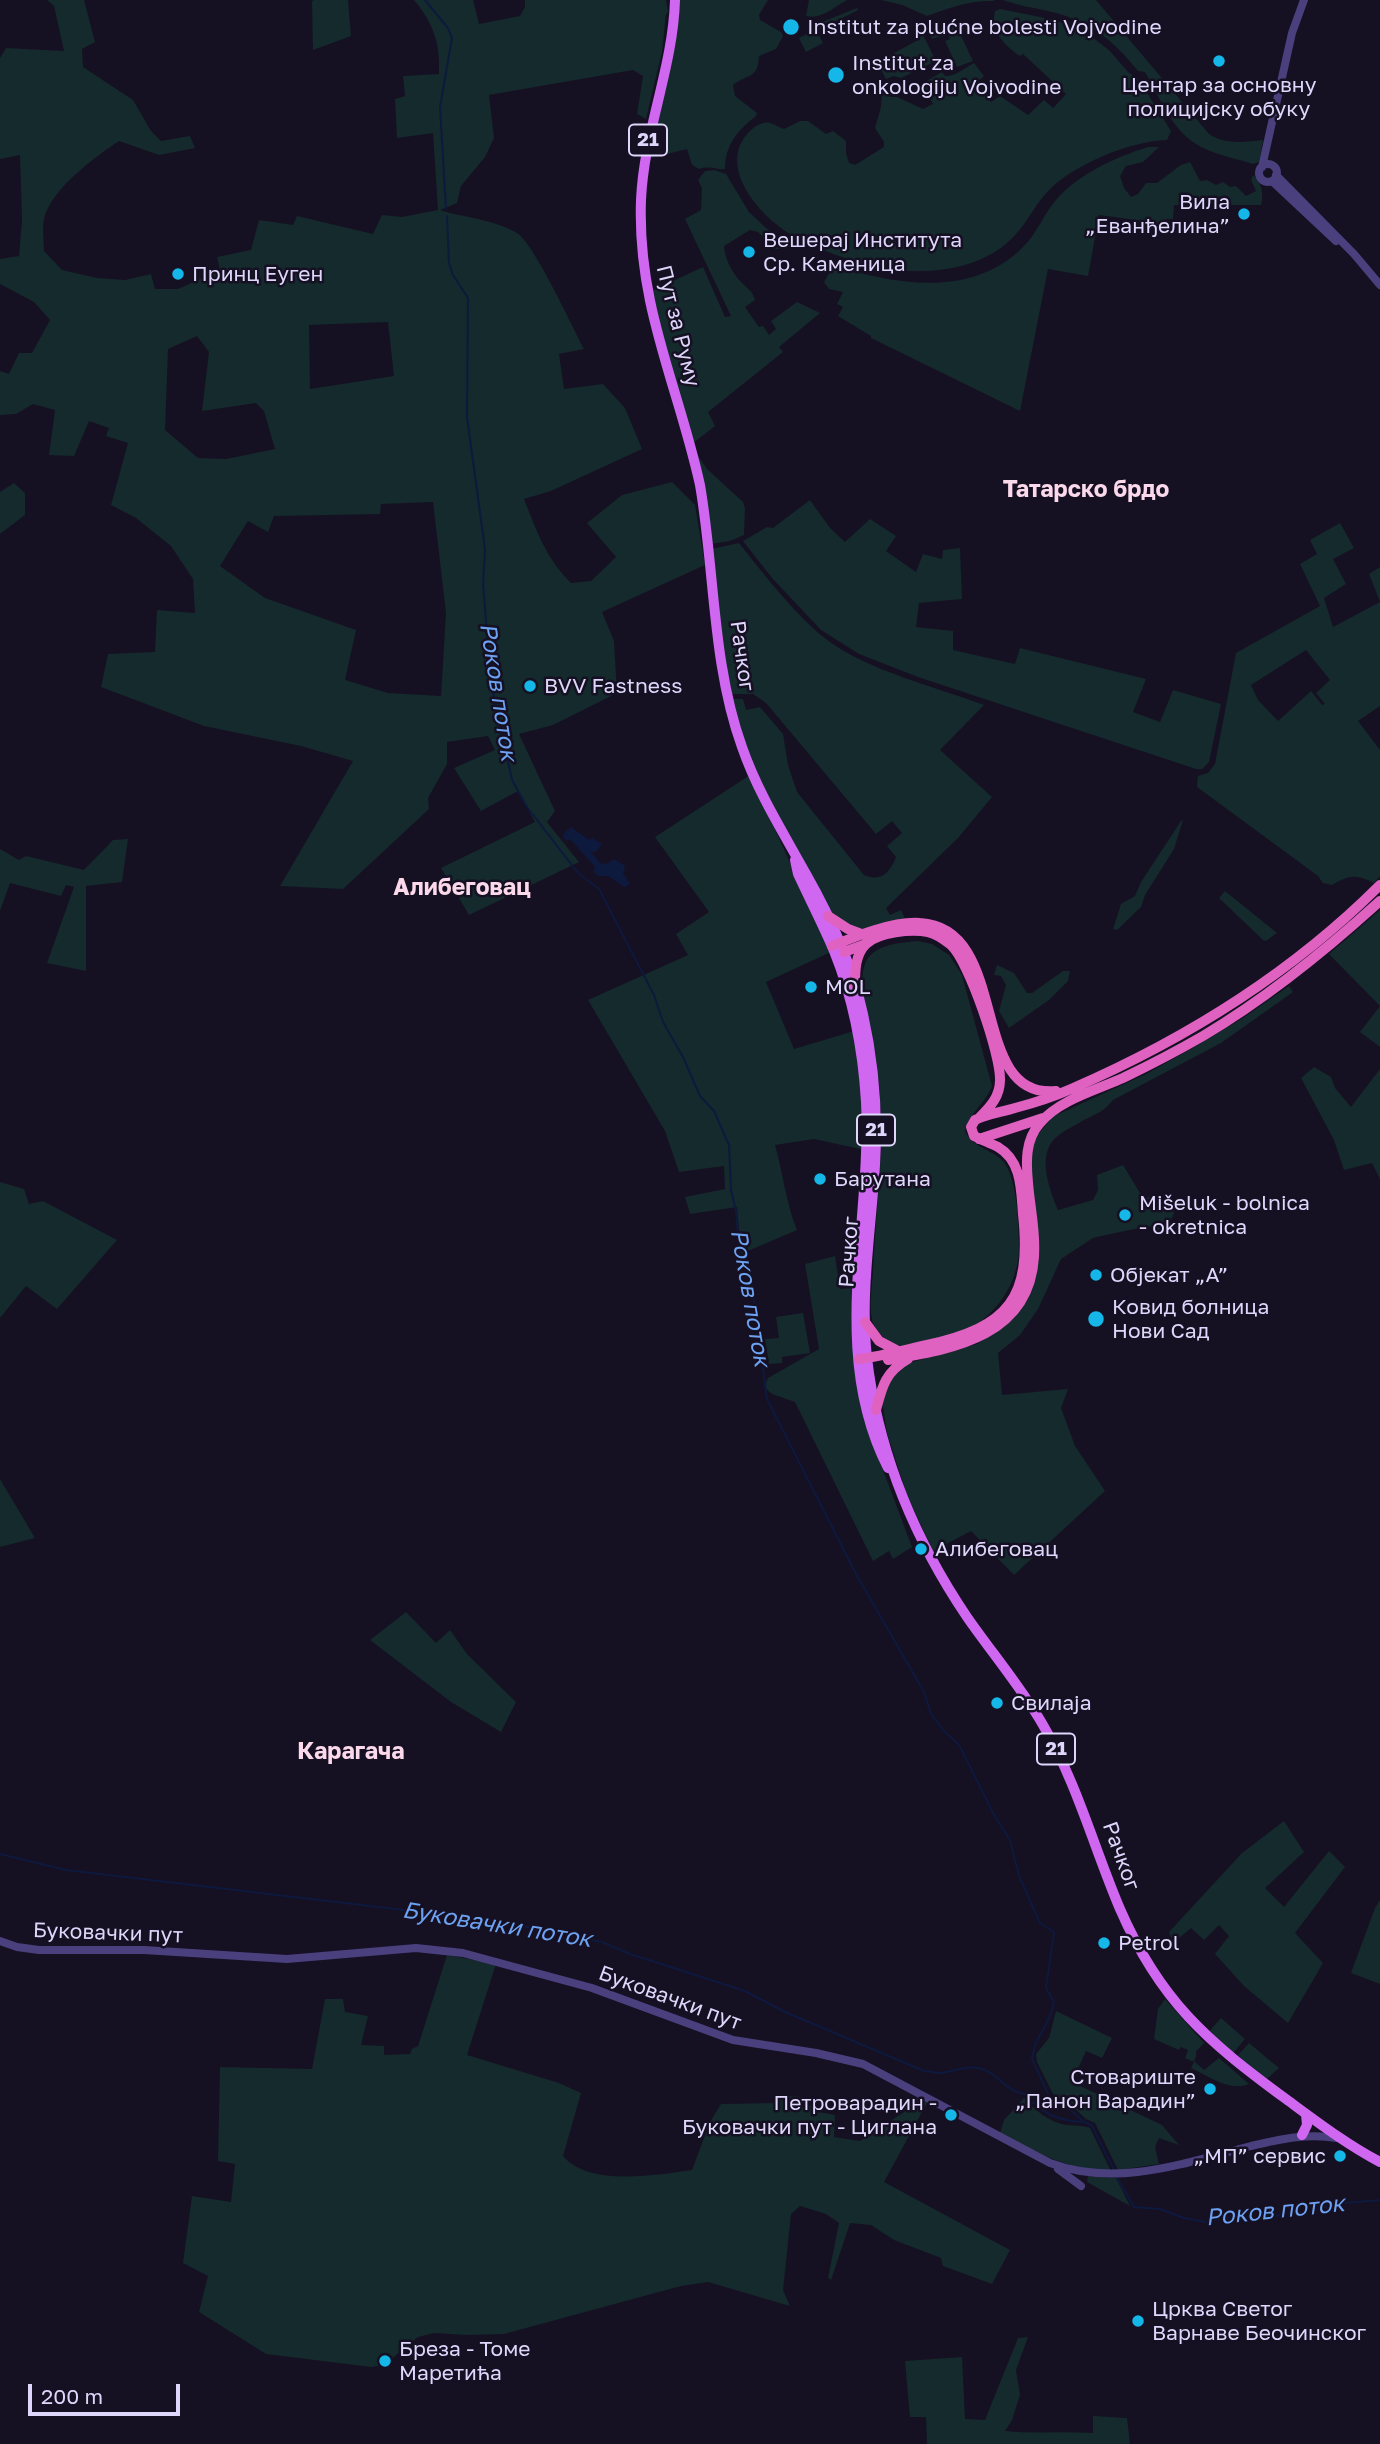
<!DOCTYPE html>
<meta charset="utf-8">
<style>
body{margin:0}
#map{position:relative;width:1380px;height:2444px;overflow:hidden;background:#161023;font-family:"Golos Text",sans-serif}
canvas{display:block}
.scale{position:absolute;left:28px;top:2384px;width:152px;height:32px;box-sizing:border-box;border:4px solid #dfd6fb;border-top:0;padding-left:9px;font-size:21px;line-height:24px;white-space:nowrap;color:#dfd6fb;-webkit-text-stroke:5px #161023;paint-order:stroke}
</style>
<div id="map">
<canvas width="1380" height="2444"></canvas>
<div class="scale">200 m</div>
</div>
<script>
const c = document.querySelector('canvas').getContext('2d');
c.lineJoin = 'round';
function paint(path, color) { c.fillStyle = color; c.fill(path, 'evenodd'); }
function trace(path, color, width, dash) { c.strokeStyle = color; c.lineWidth = width; c.lineCap = dash ? 'butt' : 'round'; c.setLineDash(dash || []); c.stroke(path); }
function write(font, color, halo, rows, align = 'center') {
  c.font = font + ' "Golos Text",sans-serif'; c.lineWidth = 5; c.setLineDash([]); c.textBaseline = 'middle'; c.strokeStyle = halo; c.fillStyle = color; for (const [text, x, y, turn = 0] of rows) {
    c.save(); c.translate(x, y); c.rotate((+turn || 0) * Math.PI / 180); c.textAlign = isNaN(turn) ? turn : align; if (halo) c.strokeText(text, 0, 0); c.fillText(text, 0, 0); c.restore();
  }
}
paint(new Path2D(`
 M47,0H84L95,42L82,49L83,67L133,100L151,131L161,141L190,136L195,148L159,155L119,141C95,157 51,189 44,219C42,229 44,241 44,251L62,270L97,278L125,280L151,274L155,289H178L220,270L217,257L251,250L259,220L293,225L297,216L373,234L382,215L402,217L438,210L433,133L397,138L395,99L405,96L403,76L439,74C440,42 434,25 414,0H473L479,24L520,16L525,7V0H666L668,12L666,14L662,52L646,119L637,114L643,76L633,70L489,95L494,138L485,157L461,186L457,203L440,210C465,218 493,219 517,233C533,242 573,328 584,349L559,354L564,389L603,384L625,408L642,449L551,491L524,499C537,532 546,558 571,583L591,581L616,557L587,523L622,495L672,482L695,505L705,565L602,612L614,641L617,693L553,725L519,734L555,811L547,822L579,862L469,915L441,868L535,822L518,791L481,811L454,768L495,750L488,736L447,742V764L428,798L429,809L343,889L280,886L353,761L301,746L204,726L101,687L108,654L155,652L157,610L195,613L193,579L171,546L136,518L111,505L128,443L106,436L109,428L89,421L74,456L49,455L55,410L33,404L16,414L0,415V371L9,374L19,353H32L50,320L34,302L0,284V259L19,256L22,220L20,155L0,159V58L6,48L64,51L54,6ZM388,322L394,376L310,389L309,325ZM197,336L209,352L202,411L256,403L264,411L275,449L226,459L198,458L165,430L168,349ZM433,502L446,613L441,696L388,693L345,680L356,630L265,598L220,566L248,521L268,532L274,516L380,514L381,504Z
 M314,0H348L351,36L313,50L312,1Z
 M679,0H768L759,15L760,20L781,32L783,36L776,49L759,56C758,79 749,73 733,85L735,96L757,113L756,116C738,130 725,145 725,169C715,170 711,165 699,169L692,165L687,149L647,159Z
 M809,0H847C834,7 821,20 806,16Z
 M881,0H994V1C970,0 949,8 927,16L902,5Z
 M1003,0H1096L1209,134C1225,145 1245,142 1263,140L1259,162L1253,164C1234,158 1212,154 1196,144C1171,129 1159,96 1145,72L1138,71C1114,41 1090,21 1052,12C1036,8 1019,6 1003,0Z
 M857,8L858,10L817,31L823,43L806,52L799,38L811,32L812,26Z
 M1000,9L1050,19L1072,26L1092,37L1110,51L1128,72L1139,80L1171,131L1167,140C1131,141 1078,163 1051,188C1037,201 1029,220 1016,234C985,270 928,276 883,268C854,263 797,243 776,224C749,202 719,160 751,130C756,126 763,121 770,123C775,124 779,128 784,129L800,121H808L826,134L833,131L846,141V153L849,163L855,165L884,147V142L875,128L881,107L882,91L886,90L890,97H897L923,109L933,104L923,83L942,72L945,76C955,77 964,68 974,63L984,76L976,83L991,102L1000,96L1028,115L1044,100L1053,108L1066,94L1023,54L1020,56C1004,45 990,31 995,11Z
 M955,23L973,61L957,67L945,41L950,39L948,34L932,39L929,33Z
 M923,35L936,61L901,78L894,76L886,79L876,60L885,58L918,40L917,38Z
 M1148,147H1159L1143,162L1126,166L1120,176L1124,188L1131,197L1138,194L1146,183H1157L1181,165L1190,162L1200,181L1207,180L1216,185L1223,182L1230,187L1236,186L1246,196L1256,191L1251,180L1253,175C1262,182 1264,195 1261,205H1174L1173,219H1166V224L1099,215L1088,276L1048,269L1020,411L871,338V336L838,316L843,307L837,304L843,292L829,289L824,282L834,265C894,285 972,298 1022,248C1037,234 1043,215 1056,200C1078,174 1116,157 1148,147Z
 M714,170L726,174L749,212L766,228L786,242V249H775L758,232L750,230L724,246C725,260 732,272 741,282C748,289 752,290 755,300L745,307L759,327L763,326L769,335L776,329L771,321L797,302L820,313L779,347L783,352L708,412L715,426L692,444L649,292L703,267L725,317L731,316L685,219L701,210L702,188L698,180L705,171Z
 M694,450L707,469L743,502L745,508L744,535L730,541L711,544Z
 M14,483L25,493V515L0,534V492Z
 M810,500L830,528L845,542L870,519L896,536L886,551L916,572L923,554L942,559L943,550L960,548L962,599L919,603L916,627L953,631V650L1015,664L1020,648L1146,679L1133,712L1160,722L1173,690L1221,704L1209,762L1202,769H1196L918,677L859,654L821,630L772,578L743,541L767,527L773,528Z
 M1340,523L1354,548L1333,559L1346,584L1324,598L1333,627L1380,602L1369,574L1380,567V706L1358,721L1380,750V876L1374,883C1355,874 1350,875 1332,885L1323,883L1318,876L1197,787L1198,776L1208,773L1215,764L1236,653L1320,606L1300,564L1317,554L1310,540ZM1306,650L1330,680L1316,693L1325,704L1322,705L1311,691L1278,721L1258,700L1251,685Z
 M739,543C763,573 799,620 830,642C870,671 936,687 984,705L940,750L992,797L958,838L886,908L890,915L901,910L906,921L858,931L831,912L817,889L751,763L731,699H743L746,710L760,707L783,734L788,765L797,792L864,875C881,882 890,873 896,857L887,846L902,833L892,821L876,834L766,703L753,694H730L711,549Z
 M750,775L831,952L766,982L794,1049L854,1031L863,1065L865,1150L814,1139L775,1145C783,1173 786,1203 797,1230L741,1254L737,1207L690,1214L685,1197L725,1189L724,1166L679,1172L665,1131L588,1000L688,955L676,934L709,912L655,837Z
 M1183,820L1174,849L1145,895L1141,907L1117,930L1113,929L1121,904L1135,896L1141,882L1181,821Z
 M128,839L122,882L86,886V971L47,963L74,887L66,885L61,896L10,883L0,911V849L19,860L26,856L84,870L113,840Z
 M1225,891L1277,933L1266,941L1263,940L1219,898Z
 M1380,910V1006L1329,954Z
 M918,941L932,944L949,955L962,975L992,1086C986,1103 968,1114 965,1131C971,1146 989,1149 1001,1159C1018,1175 1018,1223 1019,1245C1020,1284 993,1322 956,1334C946,1338 935,1339 925,1342C906,1346 892,1351 879,1332C876,1328 872,1323 872,1319C869,1304 872,1286 873,1271C875,1227 880,1183 881,1139C881,1113 880,1086 876,1060C873,1034 857,990 864,967C870,944 899,943 918,941Z
 M997,965L1014,973L1027,993H1032L1063,971H1070L1068,981L1049,1000L1009,1028L999,1011L1006,985L1001,976L994,975Z
 M1289,986L1293,992L1221,1043L1113,1100C1105,1111 1094,1115 1082,1121C1075,1126 1066,1129 1059,1135C1035,1152 1049,1188 1058,1210L1093,1200L1098,1190L1097,1175L1123,1165L1143,1198L1156,1196L1170,1200L1174,1214L1162,1234L1149,1226L1101,1236L1093,1238L1061,1259L1038,1309L1020,1335L998,1353L1002,1395L1068,1389L1061,1408L1075,1446L1105,1491L1014,1575L971,1531L933,1551L907,1495L887,1433L882,1401L887,1384L905,1364L977,1344L1003,1327L1035,1278L1040,1252L1030,1170L1031,1151L1036,1137L1052,1117L1146,1074L1191,1049L1243,1018Z
 M1380,1006V1047L1360,1032Z
 M1314,1067L1331,1077L1335,1088L1351,1107L1380,1069V1179L1372,1163L1344,1170L1334,1140L1301,1078Z
 M0,1182L24,1189L29,1204L43,1201L117,1240L57,1309L26,1286L0,1318Z
 M835,1256L840,1289L852,1288V1325L869,1433L912,1547L893,1559L889,1551L873,1561L795,1402L772,1394L764,1387L768,1378L819,1349L805,1264Z
 M803,1313L810,1353L782,1357V1363L769,1364L765,1339L779,1338L776,1317Z
 M0,1479L35,1538L0,1547Z
 M406,1612L436,1643L450,1630L467,1654L516,1702L501,1732L451,1702L370,1640Z
 M1284,1821L1304,1852L1265,1888L1284,1907L1329,1851L1345,1867L1295,1933L1323,1963L1288,2023L1244,1986L1215,1954L1229,1936L1219,1925L1204,1940L1191,1928L1173,1943L1169,1932L1242,1853Z
 M1380,1900V1984L1351,1973L1375,1908Z
 M447,1955L496,1964L467,2055L559,2083L581,2093L563,2156C589,2187 656,2175 692,2170L710,2122L721,2104L778,2103L783,2096L809,2097V2104L819,2112L835,2115L834,2137L860,2141L907,2110L915,2097L928,2101L884,2182L1010,2250L992,2284L943,2266L941,2258L894,2240L871,2225L850,2223L831,2280L828,2278L839,2223L826,2214L800,2206L791,2214L783,2290L790,2306L708,2282L681,2286L504,2334L466,2335L434,2333L418,2337L384,2365L371,2367L266,2354L199,2312L208,2276L183,2263L192,2196L231,2202L235,2164L218,2161L220,2067L312,2069L325,1999H343L345,2012L368,2016L361,2045L384,2046V2055L410,2054L412,2049L418,2046Z
 M1165,1999L1204,2043L1196,2051V2057L1194,2061L1204,2070L1219,2058L1249,2084C1230,2092 1208,2076 1191,2068L1194,2062L1185,2058L1188,2050L1181,2047L1179,2050L1154,2039L1158,2009Z
 M1056,2011L1112,2038L1102,2058L1086,2051L1072,2082L1162,2125L1179,2145L1159,2138L1155,2147L1159,2164L1118,2170L1095,2123L1086,2119L1074,2108L1053,2094L1037,2062L1036,2054L1049,2038Z
 M1221,2018L1245,2039L1230,2057L1206,2035Z
 M1249,2043L1279,2068L1268,2078L1261,2081L1238,2061L1241,2058L1238,2055Z
 M1024,2098C1034,2110 1051,2123 1067,2125C1075,2126 1082,2125 1090,2128L1111,2171C1068,2170 1037,2153 1000,2133L1004,2120Z
 M1088,2176L1116,2178L1130,2206L1087,2182Z
 M1028,2337L1016,2370L1020,2395L1012,2420L1005,2431C1035,2434 1063,2431 1093,2433V2416L1127,2418L1130,2444H927L926,2417H910L905,2361L962,2357L965,2419L985,2420L1018,2338Z`), '#142a2c');
paint(new Path2D(`
 M571,827L589,840L592,838L602,844L596,852H591L600,863L606,864L614,859L624,865L625,870L623,873L630,884L624,887L608,876H598L593,871L595,867L570,839L566,841L563,837L564,833Z`), '#0e193e');
trace(new Path2D(`
 M425,0L448,28L452,38L440,107L446,209
 M447,216L449,263L453,275L468,298L467,417L485,549L483,584L491,683L512,780L527,807L578,873L599,889L654,995L663,1022L683,1057L700,1096L714,1111L729,1145L731,1190L736,1211L739,1253L751,1278L767,1399L856,1574L924,1692L931,1714L944,1731L959,1745L994,1815L1010,1840L1019,1876L1040,1923L1054,1932L1046,1988L1054,2002L1051,2014L1035,2045L1032,2059L1049,2096L1060,2105L1072,2111L1084,2122L1092,2126L1114,2170
 M0,1854L66,1870L497,1921L602,1942L630,1954L745,1991L783,2011L924,2071C929,2071 935,2073 940,2073C954,2072 964,2065 978,2068C999,2072 1003,2091 1025,2094C1041,2113 1058,2121 1083,2122
 M1116,2176L1134,2207L1160,2209L1184,2218L1205,2222L1239,2216L1254,2218L1292,2214L1345,2203L1380,2200`), '#0e193e', 2);
trace(new Path2D(`
 M1259 173a9 9 0 1 1 18 0a9 9 0 1 1-18 0Z
 M1262,167L1292,33L1304,0
 M1276,175L1354,254L1380,285
 M1272,181L1336,241
 M0,1941L17,1947L39,1950H144L287,1959L416,1948L463,1953L592,1988L733,2040L816,2053L863,2064L1050,2163C1117,2188 1185,2163 1251,2146C1281,2139 1307,2133 1337,2138
 M1058,2169L1081,2186`), '#4a407e', 8);
trace(new Path2D(`
 M675,0C673,68 644,131 641,200C637,306 678,385 700,485C715,572 712,664 742,747C758,793 783,832 806,874C831,918 852,964 863,1014C874,1063 878,1114 875,1165C871,1234 858,1303 869,1373C882,1461 917,1543 967,1617C992,1653 1021,1687 1043,1725C1077,1783 1094,1848 1120,1909C1160,2001 1207,2041 1286,2099C1316,2121 1346,2144 1380,2162
 M795,860L798,874C810,900 823,925 834,951C853,998 863,1051 866,1102C872,1224 829,1353 888,1468
 M1302,2135L1307,2125L1306,2114`), '#d067f1', 10);
trace(new Path2D(`
 M828,916L848,929L864,935
 M832,946C856,936 894,921 920,923C1012,928 967,1100 1056,1091
 M844,952L866,944
 M855,985C855,971 855,955 866,944C879,932 911,929 928,932C937,934 945,940 951,945C969,961 1001,1056 1000,1080C1000,1096 991,1106 980,1117
 M979,1139L1043,1118
 M865,1322L879,1341L898,1351
 M859,1359C882,1356 904,1350 927,1345C1009,1327 1032,1298 1023,1214C1021,1190 1022,1161 998,1147C990,1143 982,1140 974,1136L971,1127L975,1120C987,1114 1002,1112 1015,1108C1034,1103 1053,1097 1071,1089C1184,1040 1293,972 1380,885
 M888,1360C951,1349 1029,1338 1034,1257C1036,1233 1030,1208 1028,1183C1026,1162 1025,1140 1040,1123C1059,1100 1096,1090 1123,1078C1150,1065 1177,1051 1203,1036C1267,998 1325,951 1380,901
 M876,1410C882,1387 885,1372 908,1359`), '#e062c0', 10);
for (const [x, y, r, color] of [
 [791,27,9,"#15b6e8"],
 [1219,61,7,"#15b6e8"],
 [836,75,9,"#15b6e8"],
 [1244,214,7,"#15b6e8"],
 [749,252,7,"#15b6e8"],
 [178,274,7,"#15b6e8"],
 [530,686,7,"#15b6e8"],
 [811,987,7,"#15b6e8"],
 [820,1179,7,"#15b6e8"],
 [1125,1215,7,"#15b6e8"],
 [1096,1275,7,"#15b6e8"],
 [1096,1319,9,"#15b6e8"],
 [921,1549,7,"#15b6e8"],
 [997,1703,7,"#15b6e8"],
 [1104,1943,7,"#15b6e8"],
 [1210,2089,7,"#15b6e8"],
 [951,2115,7,"#15b6e8"],
 [1340,2156,7,"#15b6e8"],
 [1138,2321,7,"#15b6e8"],
 [385,2361,7,"#15b6e8"]
]) { const dot = new Path2D(); dot.arc(x, y, r, 0, 2 * Math.PI); c.fillStyle = color; c.fill(dot); trace(dot, '#161023', 2.5); }
for (const [x, y, w] of [
 [648,140,38],
 [876,1130,38],
 [1056,1749,38]
]) { const box = new Path2D(); box.roundRect(x - w / 2, y - 15.5, w, 31, 5); c.fillStyle = '#161023'; c.fill(box); trace(box, '#dfd6fb', 2); }
write('bold 19px', '#dfd6fb', null, [
 ["21",648,140],
 ["21",876,1130],
 ["21",1056,1749]
]);
write('21px', '#dfd6fb', '#161023', [
 ["Institut za plućne bolesti Vojvodine",807,27],
 ["Institut za",852,63],
 ["onkologiju Vojvodine",852,87],
 ["Центар за основну",1219,85,"center"],
 ["полицијску обуку",1219,109,"center"],
 ["Вила",1230,202,"right"],
 ["„Еванђелина”",1230,226,"right"],
 ["Вешерај Института",763,240],
 ["Ср. Каменица",763,264],
 ["Принц Еуген",192,274],
 ["BVV Fastness",544,686],
 ["MOL",825,987],
 ["Барутана",834,1179],
 ["Mišeluk - bolnica",1139,1203],
 ["- okretnica",1139,1227],
 ["Објекат „А”",1110,1275],
 ["Ковид болница",1112,1307],
 ["Нови Сад",1112,1331],
 ["Алибеговац",935,1549],
 ["Свилаја",1011,1703],
 ["Petrol",1118,1943],
 ["Стовариште",1196,2077,"right"],
 ["„Панон Варадин”",1196,2101,"right"],
 ["Петроварадин -",937,2103,"right"],
 ["Буковачки пут - Циглана",937,2127,"right"],
 ["„МП” сервис",1326,2156,"right"],
 ["Црква Светог",1152,2309],
 ["Варнаве Беочинског",1152,2333],
 ["Бреза - Томе",399,2349],
 ["Маретића",399,2373]
], 'left');
write('21px', '#dfd6fb', '#161023', [
 ["Пут за Руму",678,326,76],
 ["Рачког",742,656,82],
 ["Рачког",849,1252,-86],
 ["Рачког",1121,1856,70],
 ["Буковачки пут",108,1933,2],
 ["Буковачки пут",670,1998,20]
]);
write('bold 23px', '#fbd8ea', '#161023', [
 ["Татарско брдо",1086,490],
 ["Алибеговац",462,888],
 ["Карагача",351,1752]
]);
write('italic 23px', '#6da2f2', '#161023', [
 ["Роков поток",498,692,81],
 ["Роков поток",750,1298,80],
 ["Буковачки поток",497,1925,9],
 ["Роков поток",1275,2211,-6]
]);
</script>
